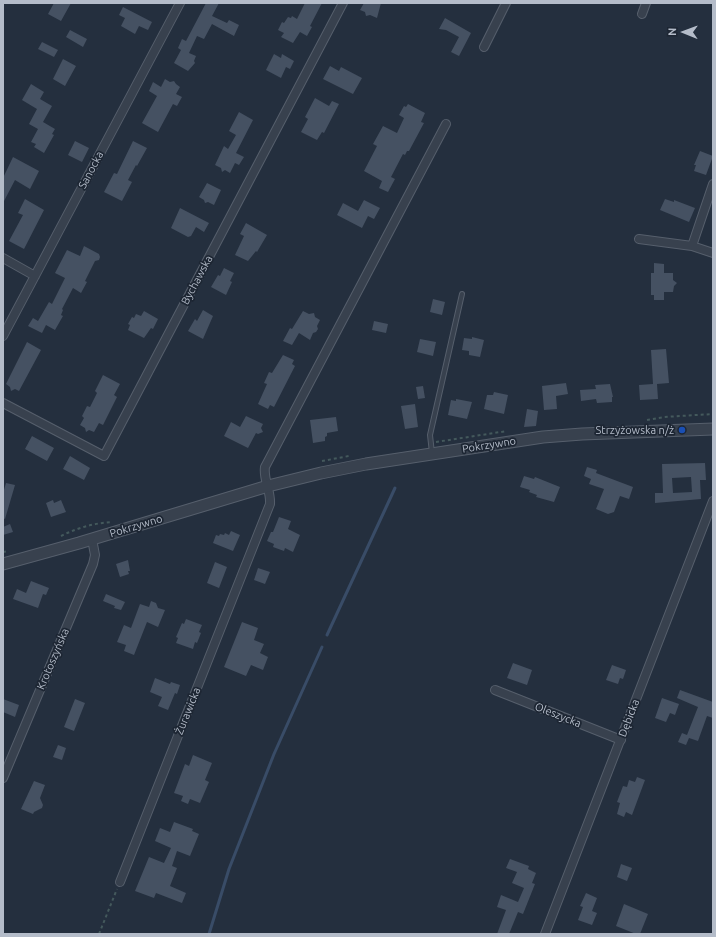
<!DOCTYPE html>
<meta charset="utf-8">
<style>
body{margin:0}
#map{position:relative;width:716px;height:937px;overflow:hidden;background:#242f3e;font-family:Ubuntu,sans-serif}
canvas{display:block}
.frame{position:absolute;inset:0;border:4px solid #b4bcc9;pointer-events:none}
.north{position:absolute;left:664px;top:12px;width:40px;height:40px;-webkit-text-stroke:3px #1d2633;paint-order:stroke;rotate:271deg;font-size:11px;font-weight:700;line-height:16px;text-align:center;color:#b4bcc9}
.north::after{content:'';display:block;margin:auto;width:14px;height:18px;background:#b4bcc9;clip-path:polygon(50% 0,100% 100%,50% 72%,0 100%)}
</style>
<div id="map">
<canvas width="716" height="937"></canvas>
<div class="frame"></div>
<div class="north">N</div>
</div>
<script>
const c = document.querySelector('canvas').getContext('2d');
c.lineJoin = 'round';
function trace(path, color, width, dash) { c.strokeStyle = color; c.lineWidth = width; c.lineCap = dash ? 'butt' : 'round'; c.setLineDash(dash || []); c.stroke(path); }
function paint(path, color) { c.fillStyle = color; c.fill(path, 'evenodd'); }
function write(font, color, halo, rows, align = 'center') {
  c.font = font + ' Ubuntu,sans-serif'; c.lineWidth = 3.5; c.setLineDash([]); c.textBaseline = 'middle'; c.strokeStyle = halo; c.fillStyle = color; for (const [text, x, y, turn = 0] of rows) {
    c.save(); c.translate(x, y); c.rotate((+turn || 0) * Math.PI / 180); c.textAlign = isNaN(turn) ? turn : align; if (halo) c.strokeText(text, 0, 0); c.fillText(text, 0, 0); c.restore();
  }
}
trace(new Path2D(`
 M327,635L395,488
 M209,934L229,869L274,754L322,647`), '#394c67', 3);
paint(new Path2D(`
 M54,3H71L61,21L48,14Z
 M206,3H219L212,16L227,23L229,20L239,25L234,36L212,24L204,39L197,36L189,53L196,56L194,61L195,63L188,71L174,63L181,50L178,48L182,39L186,41Z
 M305,3H322L310,26L312,27L307,36L300,32L293,43L281,37L284,33L278,30L282,22L284,23L288,17L291,18L292,16L297,19Z
 M364,3H381L377,18L370,15L366,16L365,12L360,10Z
 M123,7L152,22L148,30L139,26L135,34L121,26L125,18L119,15Z
 M445,18L471,33L459,56L451,52L459,37L446,30L439,29Z
 M70,30L87,39L83,47L66,37Z
 M42,42L58,50L54,57L38,49Z
 M274,54L281,58L282,54L294,61L290,69L286,67L281,78L266,70Z
 M63,59L76,66L65,86L53,79Z
 M330,66L339,71L341,67L362,78L353,94L323,79Z
 M165,79L170,82L174,81L176,84L180,87L176,94L182,97L177,106L173,104L158,132L142,123L157,96L149,91L153,82L161,87Z
 M31,84L44,92L40,99L52,106L43,122L55,129L52,134L54,135L44,153L34,147L36,144L31,142L38,129L29,124L37,109L22,100Z
 M315,98L329,106L332,101L339,104L324,133L322,132L317,140L301,132L308,119L305,117Z
 M408,104L425,113L421,122L424,123L409,151H407L405,155L403,154L391,177L395,179L388,192L379,188L382,181L364,171L377,146L373,144L383,126L397,133L404,118L399,115L404,106L406,107Z
 M239,112L253,120L236,153L244,157L239,165L235,163L230,173L225,170L222,172L221,168L215,165L224,146L228,149L236,135L229,131Z
 M75,141L89,148L82,162L68,155Z
 M133,141L147,148L137,166L136,165L128,180L132,182L122,201L104,192L114,173L117,174Z
 M700,151L713,156L706,175L694,171L696,165H694Z
 M13,157L39,171L30,189L15,180L3,203V178Z
 M207,183L221,190L214,205L208,202L205,203L204,200L199,197Z
 M25,199L44,210L24,249L9,241L23,215L18,213Z
 M665,199L674,202V200L695,208L689,222L660,210Z
 M364,200L380,208L374,219L368,216L362,228L337,215L343,203L358,211Z
 M180,208L209,223L204,232L196,227L191,236L188,237L171,228Z
 M246,223L267,235L257,252L256,251L248,261L235,255L244,236L240,234Z
 M84,246L99,254L100,257L99,260L95,261L85,281L87,282L81,293L73,288L62,309L63,310L61,315L63,316L55,330L46,325L42,333L28,326L33,318L38,321L49,302L52,304L65,278L55,273L67,250L80,256Z
 M654,263L664,264V273H673V280L677,283L674,286L673,292H664V300H654V295H651V273H654Z
 M224,268L234,273L230,281L232,282L226,295L211,287L218,275L220,276Z
 M433,299L445,302L442,315L430,312Z
 M203,310L213,316L203,339L188,331L195,319L197,321Z
 M144,311L158,319L153,329L151,328L144,338L128,330L130,325L128,324L132,317L134,318L136,314L141,316Z
 M303,311L309,314L314,313L315,317L320,320L317,326L318,329L316,332L313,333L310,340L299,333L292,345L283,341L290,328L292,329Z
 M374,321L388,324L386,333L372,330Z
 M472,337L484,340L480,357L469,355V351L462,350L464,338L472,339Z
 M420,339L436,342L433,356L417,352Z
 M27,342L41,350L19,391L15,389L11,391L10,387L6,384Z
 M666,349L669,383L657,384L658,399L640,400L639,385L653,384L651,350Z
 M283,355L294,360L292,364L295,366L274,407L270,405L268,409L258,404L267,384L264,383L269,372L272,373Z
 M103,375L120,384L114,395L117,397L103,425L99,423L94,432L89,430L86,432L85,428L80,425L84,418L82,416L87,406L90,407L97,393L95,391Z
 M566,383L568,394L556,396L557,409L544,410L542,386Z
 M610,384L613,397H612V402L597,403L596,399L581,401L580,390L596,389L595,385Z
 M423,386L425,398L418,399L416,387Z
 M494,392L508,395L504,414L484,409L487,395H493Z
 M456,399L472,402L467,419L448,415L451,400L456,401Z
 M415,404L418,427L405,429L401,406Z
 M527,409L538,411L536,426L524,427Z
 M246,416L263,424L261,428L263,432L258,434L256,433L248,448L224,436L231,422L240,427Z
 M336,417L338,431L327,433V436L325,437V441L313,443L310,420Z
 M32,436L54,448L47,461L25,449Z
 M70,456L90,468L84,480L63,469Z
 M705,463L706,480H700L701,499L655,503V493H663L662,464ZM691,477L692,492L673,493L672,478Z
 M587,467L597,470L596,473L633,487L629,499L620,496L614,512L608,514L596,509L604,489L589,484L591,479L584,476Z
 M524,476L534,479L535,477L560,487L554,502L536,497L537,495L529,492L530,490L520,487Z
 M6,483L15,485L5,519L3,518V493Z
 M53,500L54,503L61,500L66,512L51,517L46,503Z
 M279,517L291,521L288,529L300,535L293,552L285,548L284,551L273,547L274,544L267,541L271,532H273Z
 M10,524L13,532L3,535V527Z
 M231,531L240,535L233,551L213,543L216,535L219,536L220,534L224,535L225,533L229,535Z
 M128,560L130,571H128L129,574L120,577L116,564Z
 M215,562L227,567L219,588L207,583Z
 M258,568L270,572L265,584L254,580Z
 M31,581L49,588L46,595L43,594L38,608L13,599L17,589L26,593Z
 M106,594L125,602L121,610L114,608L115,606L103,601Z
 M151,601L156,603L158,608L165,610L158,627L147,622L134,655L124,651L126,645L117,642L124,625L131,628L140,604L149,607Z
 M186,619L202,625L199,632L201,633L197,643L195,642L193,649L176,643L178,638L176,637L182,623L184,624Z
 M242,622L258,628L254,640L264,644L260,653L268,657L263,670L251,665L246,676L224,667Z
 M513,663L532,670L527,685L507,678Z
 M612,665L626,670L623,679L620,678L618,684L606,680Z
 M155,678L170,684L171,682L180,685L177,694L175,693L168,710L158,706L162,697L150,692Z
 M680,690L713,702V718L707,716L698,741L689,738L686,745L678,742L682,733L687,735L698,707L677,698Z
 M662,698L679,704L675,715L670,713L666,722L655,718Z
 M3,699L19,705L15,717L3,712Z
 M75,699L85,703L74,731L64,727Z
 M58,745L66,748L62,760L53,757Z
 M193,755L212,763L205,780L209,782L200,803L190,799L188,804L181,801L183,796L174,793L185,764L189,766Z
 M637,777L645,780L632,815L626,812L624,817L617,814L620,803L617,802L623,786L627,787L629,780L635,782Z
 M34,781L45,785L40,798L43,805L42,808L34,812L33,814L21,809Z
 M174,822L193,829L192,831L199,834L190,856L177,851L172,866L177,868L170,886L186,893L182,903L156,893L154,898L135,891L149,857L164,863L171,848L155,841L160,828L170,832Z
 M510,859L529,866L528,869L536,873L532,883L535,884L523,914L518,912L509,934H497L506,910L497,907L501,895L518,902L524,888L512,883L517,872L506,868Z
 M621,864L632,868L627,881L617,877Z
 M586,893L597,898L592,911L597,913L592,925L578,920L583,907L580,906Z
 M624,904L648,914L640,934H636L616,926Z`), '#455162');
const service = new Path2D(`
 M432,453L430,435L462,294`);
const minor = new Path2D(`
 M642,14L646,3
 M484,47L506,3
 M639,239L692,246L713,253
 M692,246L713,184
 M3,258L35,276
 M3,336L180,3
 M3,403L104,456L343,3
 M495,690L621,740
 M3,778L93,564L95,555L92,539
 M120,882L270,504C271,491 263,479 265,467L446,124
 M545,934L713,501`);
const tertiary = new Path2D(`
 M3,564L79,543L268,486L321,473L366,464L543,437L582,434L713,429`);
trace(service, '#565f6c', 6);
trace(minor, '#565f6c', 10);
trace(tertiary, '#565f6c', 13);
trace(new Path2D(`
 M647,420L664,417L713,414
 M436,442L507,431
 M322,461L349,456
 M61,536C77,528 94,523 112,522
 M3,552L9,551
 M99,934L117,889`), '#44595c', 2, [3, 3]);
trace(service, '#38414e', 4);
trace(minor, '#38414e', 8);
trace(tertiary, '#38414e', 11);
for (const [x, y, r, color] of [
 [682,430,4,"#1a4fb4"]
]) { const dot = new Path2D(); dot.arc(x, y, r, 0, 2 * Math.PI); c.fillStyle = color; c.fill(dot); trace(dot, '#1d2633', 1.5); }
write('11px', '#b4bcc9', '#1d2633', [
 ["Sanocka",91,170,-62],
 ["Bychawska",197,280,-62],
 ["Pokrzywno",489,445,-9],
 ["Pokrzywno",136,526,-17],
 ["Krotoszyńska",53,659,-67],
 ["Żurawicka",188,711,-68],
 ["Oleszycka",558,715,22],
 ["Dębicka",629,718,-69]
]);
write('11px', '#b4bcc9', '#1d2633', [
 ["Strzyżowska n/ż",674,430]
], 'right');
</script>
